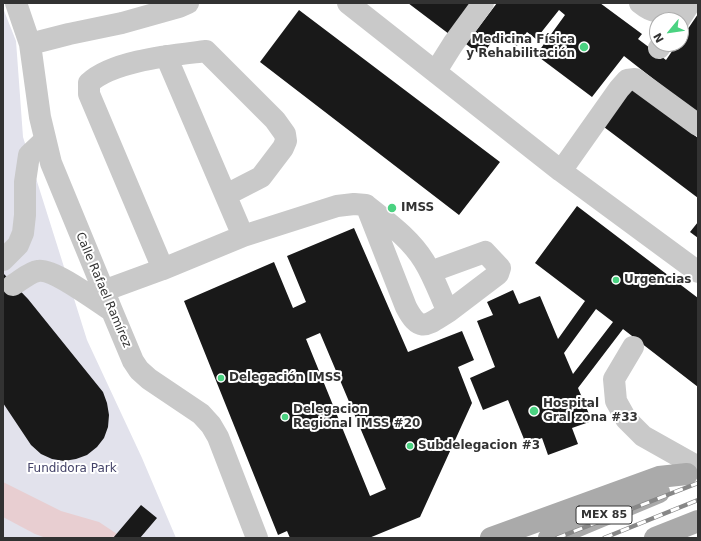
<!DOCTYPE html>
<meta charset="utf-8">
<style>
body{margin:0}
#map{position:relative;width:701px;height:541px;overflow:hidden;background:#fff;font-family:"DejaVu Sans",sans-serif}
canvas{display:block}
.frame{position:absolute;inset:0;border:4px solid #323232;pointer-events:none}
.north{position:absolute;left:649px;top:12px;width:40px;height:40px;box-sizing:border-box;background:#fff;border:1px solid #adadad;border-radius:50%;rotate:241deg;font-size:11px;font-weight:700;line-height:16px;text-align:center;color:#323232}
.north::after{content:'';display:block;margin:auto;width:14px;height:18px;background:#4ad281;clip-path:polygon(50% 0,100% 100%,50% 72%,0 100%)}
</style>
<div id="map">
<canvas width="701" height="541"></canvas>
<div class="frame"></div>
<div class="north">N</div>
</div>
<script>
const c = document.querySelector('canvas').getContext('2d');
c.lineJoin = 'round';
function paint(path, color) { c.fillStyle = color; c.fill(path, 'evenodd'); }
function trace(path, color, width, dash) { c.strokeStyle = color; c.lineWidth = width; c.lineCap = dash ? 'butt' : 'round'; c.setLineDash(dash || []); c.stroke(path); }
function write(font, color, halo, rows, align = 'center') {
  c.font = font + ' "DejaVu Sans",sans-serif'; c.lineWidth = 4; c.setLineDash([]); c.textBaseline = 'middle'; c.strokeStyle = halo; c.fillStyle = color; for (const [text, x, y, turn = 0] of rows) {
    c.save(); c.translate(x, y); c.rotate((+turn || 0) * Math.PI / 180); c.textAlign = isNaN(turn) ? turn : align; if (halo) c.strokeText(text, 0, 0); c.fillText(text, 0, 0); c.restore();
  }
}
paint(new Path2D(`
 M3,8L16,41L23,137L87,340L142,458L176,538H3Z`), '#e2e2ec');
paint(new Path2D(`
 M3,482L61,511L99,522L123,538H46L35,534L3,517Z`), '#e8ced1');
paint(new Path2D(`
 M408,3H473L449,34Z
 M497,3H600L642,34L638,39L666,60L677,44H681V39L698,14V114L624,56L592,97L536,55L565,15L559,10L536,39L527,32L516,47L497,34L482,56L466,44Z
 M299,10L500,162L459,215L260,62Z
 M630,87L698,138V198L600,124Z
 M577,206L698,298V387L623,329L578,388L592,421L572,428L578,444L548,455L542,438L526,444L508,400L483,410L470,378L495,367L477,321L493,315L487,302L513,290L519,304L540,296L558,339L585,301L535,263ZM596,309L613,322L573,374L564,353Z
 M698,222V238L690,232Z
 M354,228L408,352L462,331L474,360L458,367L472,403L420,517L369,538H290L287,531L278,535L184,301L274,262L293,308L306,302L287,256ZM320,333L386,489L370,496L306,339Z
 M3,273L28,299L103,392L107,403L109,415L108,427L104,438L97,447L87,455L76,459L64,461L52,459L41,454L31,445L3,403Z
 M141,505L157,518L140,538H113Z`), '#191919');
trace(new Path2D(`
 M16,3L30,44L40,117L51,163L112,311L133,361L139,370L149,379L201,414L211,425L218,437L257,538
 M348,3L561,171L698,272
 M640,3C650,11 659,16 668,3
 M679,20L690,3
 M30,44L69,34L122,23L179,7L188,3
 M659,48L662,44
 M166,56L243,236
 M436,71L453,44L483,3
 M561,171L619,89L627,80L635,79L698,125
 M366,205C387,222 410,238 424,261C434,277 440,295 448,312C427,325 420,334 406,307Z
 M3,260L18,245L23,233L25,215V182L29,155L45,140
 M163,269L89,94V83C113,60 175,55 206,51L275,120L285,134L286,141L283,148L261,177L226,195
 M430,272L485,252L500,268L498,274L448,312
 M13,285C20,281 30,272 38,271C53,268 98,302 112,311
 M103,291L163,269L243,236L337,206L354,204L366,205
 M633,347L614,379L616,401L626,419L643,436L698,467`), '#c9c9c9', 22);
trace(new Path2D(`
 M491,538L659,477L687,474
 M549,538L659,492
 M655,538L698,521`), '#aaa', 22);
const rail = new Path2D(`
 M557,538L698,483
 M604,538L698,500`);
trace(rail, '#878787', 4.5);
trace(rail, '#fff', 3, [9]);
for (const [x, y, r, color] of [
 [584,47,5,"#4ad281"],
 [392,208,5,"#4ad281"],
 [616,280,4,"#4ad281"],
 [221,378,4,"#4ad281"],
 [534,411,5,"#4ad281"],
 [285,417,4,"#4ad281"],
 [410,446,4,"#4ad281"]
]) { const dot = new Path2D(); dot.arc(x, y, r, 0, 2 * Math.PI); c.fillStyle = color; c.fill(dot); trace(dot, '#fff', 1.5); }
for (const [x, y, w] of [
 [604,515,56]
]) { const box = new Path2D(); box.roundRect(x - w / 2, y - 9, w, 18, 3); c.fillStyle = '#fff'; c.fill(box); trace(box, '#323232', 1); }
write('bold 11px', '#323232', null, [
 ["MEX 85",604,515]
]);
write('bold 12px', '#323232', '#fff', [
 ["Medicina Física",575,40,"right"],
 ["y Rehabilitación",575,54,"right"],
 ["IMSS",401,208],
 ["Urgencias",624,280],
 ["Delegación IMSS",229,378],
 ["Hospital",543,404],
 ["Gral zona #33",543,418],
 ["Delegacion",293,410],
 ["Regional IMSS #20",293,424],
 ["Subdelegacion #3",418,446]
], 'left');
write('12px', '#323232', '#fff', [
 ["Calle Rafael Ramírez",103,290,67]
]);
write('12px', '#444369', '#fff', [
 ["Fundidora Park",72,469]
]);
</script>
